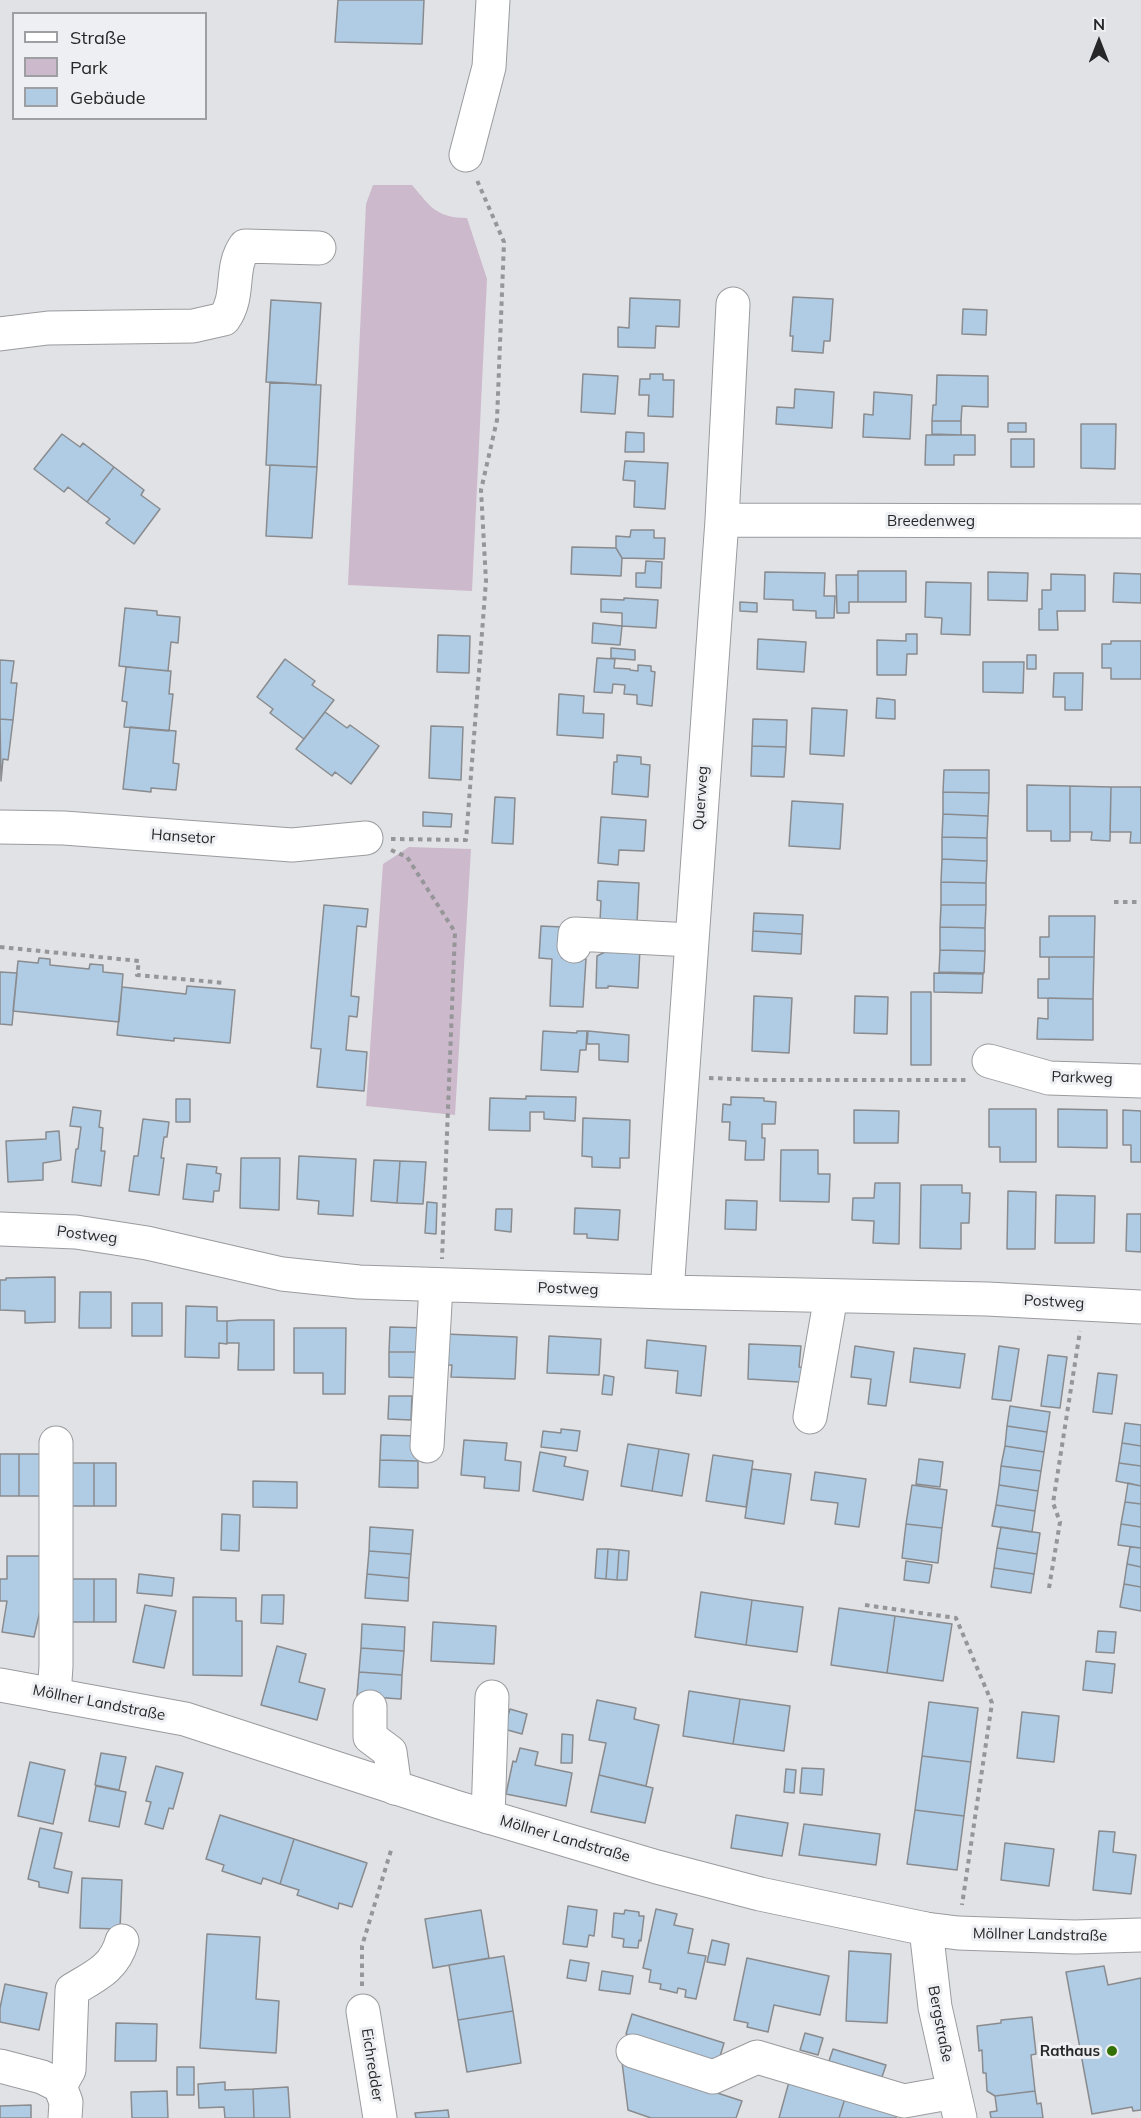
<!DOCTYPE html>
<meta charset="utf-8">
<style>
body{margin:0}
#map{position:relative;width:1141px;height:2118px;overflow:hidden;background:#e1e2e5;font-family:Mulish,sans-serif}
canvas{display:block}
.legend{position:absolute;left:12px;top:12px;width:195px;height:108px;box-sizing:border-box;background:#eeeff2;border:2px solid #9e9fa2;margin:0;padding:8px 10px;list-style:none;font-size:18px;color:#272729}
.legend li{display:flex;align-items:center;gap:12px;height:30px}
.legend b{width:30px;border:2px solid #9e9fa2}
.north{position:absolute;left:1069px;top:12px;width:60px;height:60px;-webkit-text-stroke:4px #eeeff2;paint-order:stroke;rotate:0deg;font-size:16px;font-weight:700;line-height:24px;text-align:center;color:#272729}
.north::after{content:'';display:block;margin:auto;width:21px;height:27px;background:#272729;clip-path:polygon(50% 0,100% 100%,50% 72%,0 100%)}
</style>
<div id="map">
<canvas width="1141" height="2118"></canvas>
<ul class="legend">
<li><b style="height:8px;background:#fff"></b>Straße</li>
<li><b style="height:16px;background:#ccb9cc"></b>Park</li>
<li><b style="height:16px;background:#b0cce4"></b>Gebäude</li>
</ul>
<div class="north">N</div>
</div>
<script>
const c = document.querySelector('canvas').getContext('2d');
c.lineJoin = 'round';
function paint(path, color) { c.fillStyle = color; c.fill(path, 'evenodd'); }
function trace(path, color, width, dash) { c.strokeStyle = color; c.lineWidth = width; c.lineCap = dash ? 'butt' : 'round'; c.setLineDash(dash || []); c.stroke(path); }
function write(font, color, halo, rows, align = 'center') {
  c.font = font + ' Mulish,sans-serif'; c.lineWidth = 6; c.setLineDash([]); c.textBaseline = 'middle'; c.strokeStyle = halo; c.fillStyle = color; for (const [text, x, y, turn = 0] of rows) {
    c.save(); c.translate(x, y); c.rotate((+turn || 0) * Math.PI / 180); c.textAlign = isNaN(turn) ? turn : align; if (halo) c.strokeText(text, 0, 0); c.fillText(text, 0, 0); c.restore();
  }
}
paint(new Path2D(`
 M373,185H412C430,206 436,218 467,218L487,279L472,591L348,585L366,204Z
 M409,847L471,849L455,1115L366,1106L383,864Z`), '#ccb9cc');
const building = new Path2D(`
 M338,0H424L422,44L335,42Z
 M793,297L833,299L830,341H824L823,353L792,351L793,336H790Z
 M630,298L680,300L679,327L656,326L655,348L618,347V327L629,328Z
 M271,300L321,303L316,385L266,382Z
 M963,309L987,310L986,335L962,334Z
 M583,374L618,376L615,414L581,412Z
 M650,374H663V380H674L673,417L648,416L649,395H639L640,379H650Z
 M937,375L988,376V407L962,406L961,421H932L933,405H936Z
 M270,382L321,385L317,467L266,465Z
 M795,389L834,392L832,428L776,424L777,407L794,408Z
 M874,392L912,395L910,439L863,437L864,414L873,415Z
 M932,421H961V435L932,434Z
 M1008,423H1026V432H1008Z
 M1081,424H1116L1115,469L1081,468Z
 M626,432L644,433V452H625Z
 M62,434L80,447L83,443L114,467L87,502L68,487L64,492L34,469Z
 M926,435H975V455H954V465H925Z
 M1011,439H1034V467H1011Z
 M625,461L668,463L665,509L634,507L635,481L623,480Z
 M270,465L317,467L312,538L266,536Z
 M114,467L144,490L141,495L160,509L134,544L106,523L110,519L87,502Z
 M631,530H654V538H665L664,559L622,558L616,548V536L630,537Z
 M572,547L616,548L622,558L621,576L571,574Z
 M646,561L662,562L661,588L636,587V573H645Z
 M858,571H906V602H858Z
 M765,572L825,573L824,596H835L834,618H816V611L793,610V600L764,599Z
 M988,572L1028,573L1027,601L988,600Z
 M1114,573L1141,574V603L1113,602Z
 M1051,574L1085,575V611H1057L1058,630H1039V609H1042V590H1051Z
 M836,575H858V602H849V613H837Z
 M926,582L971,583L970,635L941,634L942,618L925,617Z
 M624,598L658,600L656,628L622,626V613L601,612V599L624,600Z
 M740,602L757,603V612L740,611Z
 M125,608L157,611V615L180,617L178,643L171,642L168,671L119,666Z
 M593,623L622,626L620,645L592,643Z
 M906,634H917V654H907L906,675H877V640L906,641Z
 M438,635L470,636L469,673L437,672Z
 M758,639L806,642L804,672L757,669Z
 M1111,641H1141V679H1111V668H1102V644H1111Z
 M611,648L635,650V660L611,658Z
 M1027,655H1036V669H1027Z
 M597,658L615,659L614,668L630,669V670L638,671V665L651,666V671L655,672L652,706L637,704V695L624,694L625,685L613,684L612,693L594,692Z
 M285,659L315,681L312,685L334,700L304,739L270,713L273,709L257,697Z
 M0,660L14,661L11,683H17L13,720L0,719Z
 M983,662H1024L1023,693L983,692Z
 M126,667L171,671L169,694H173L169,731L124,727L127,702L122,701Z
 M1054,673H1083L1082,710H1065V697H1053Z
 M559,694L584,696L583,713L604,714L603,738L557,735Z
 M877,698L895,700V719L876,718Z
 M812,708L847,710L844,756L810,754Z
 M325,712L347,728L350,725L379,746L351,784L335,772L332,776L296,749Z
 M0,719L13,720L8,760L3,759L1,781Z
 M753,719L787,720L786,747L752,746Z
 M431,726L463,727L461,780L429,778Z
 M130,727L176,731L173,763L179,764L176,790L151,788V792L123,789Z
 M752,746L786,747L784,777L751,776Z
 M617,755L641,757V764L650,765L648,797L612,794L614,762H617Z
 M944,770H989V793L943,792Z
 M1027,785L1070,786V841H1051V831H1027Z
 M1070,786L1111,787L1110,841L1091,840L1092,832H1070Z
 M1111,787H1141V843H1130L1131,832H1110Z
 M943,792L989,793L988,816L943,814Z
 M495,797L515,798L513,844L492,843Z
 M792,801L843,804L840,849L789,846Z
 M423,812L452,814L451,827L423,826Z
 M943,814L988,816L987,838L942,837Z
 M601,817L646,820L644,851L619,850L618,865L598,863Z
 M942,837L987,838V861L942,859Z
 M942,859L987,861L986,883L941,882Z
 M598,881L639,883L637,923L600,921L601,901L597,900Z
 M941,882L986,883V905H941Z
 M324,905L368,909L366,927L357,926L351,996L359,997L357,1017L349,1016L346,1050L367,1052L364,1091L317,1087L321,1049L311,1048Z
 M941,905H986L985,928L940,927Z
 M754,913L803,915L802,934L753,931Z
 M1049,916H1095L1094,957H1040V937H1049Z
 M541,926L563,927L562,958L586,959L583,1007L550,1006L552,959L539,958Z
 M940,927L985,928V951L940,950Z
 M753,931L802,934L801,954L752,951Z
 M640,948L638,988L608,986V988H596L597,956L607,951Z
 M940,950L985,951L984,973L939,972Z
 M1049,957H1094L1093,999L1038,998V979H1049Z
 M39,958L50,959V965L89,969L90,964L103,965V972L123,974L119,1022L13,1011L18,961L38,963Z
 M0,972L17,973L12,1025L0,1024Z
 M934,973L983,974L982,993L934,992Z
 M187,986L235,990L230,1043L174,1038V1041L117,1035L122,987L186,994Z
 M911,992H931V1065H911Z
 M754,996L792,998L789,1053L752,1051Z
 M855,996L888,997L887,1034L854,1033Z
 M1048,998L1093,999V1040L1037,1039L1038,1018L1048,1019Z
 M543,1031L577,1033V1031H587L586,1050H580L578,1072L541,1070Z
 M588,1031L629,1035L628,1062L599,1060V1044H587Z
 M526,1096L576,1097L575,1121L544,1119V1112H530V1131L489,1130L490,1098L526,1099Z
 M731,1097L764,1098V1101L776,1102L775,1124H762V1138H765L764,1160H745L746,1141L729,1140L730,1122H722L723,1104L731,1105Z
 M176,1099H190V1122H176Z
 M73,1107L101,1111L99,1127L103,1128L101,1151H105L101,1186L72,1182L76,1149H78L81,1127L70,1126Z
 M989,1109H1036V1162H1000V1147H989Z
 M1058,1109L1107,1110V1148L1058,1147Z
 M854,1110L899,1111L898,1143H854Z
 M1123,1110L1141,1111V1162H1131V1145H1123Z
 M583,1118L630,1120L629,1158H620V1168L592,1167V1157L582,1156Z
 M143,1119L169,1122L167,1137H164L161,1158H164L159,1195L129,1191L134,1156H138Z
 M59,1131L61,1160L43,1163V1180L8,1182L6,1141L46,1139V1132Z
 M781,1150H818V1174H830L829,1202L780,1201Z
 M299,1156L356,1159L353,1216L318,1214L319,1201L297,1199Z
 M241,1158H280L279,1210L240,1208Z
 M374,1160L400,1161L397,1203L371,1201Z
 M400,1161L426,1162L423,1204L397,1203Z
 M187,1164L217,1167L216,1173L221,1174L219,1191H214L213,1202L183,1199Z
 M875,1183H900L899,1244L873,1243L874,1221L852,1220L853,1198H874Z
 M921,1185H962V1193H970L969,1223H961V1249L920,1248Z
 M1008,1191L1036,1192L1035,1249H1007Z
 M1056,1195L1095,1196L1094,1243H1055Z
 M726,1200L757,1201L756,1230L725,1229Z
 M427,1202L437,1203L436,1234L425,1233Z
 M575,1208L620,1210L618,1240L587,1238V1234H574Z
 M496,1209H512L511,1232L495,1230Z
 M1127,1214H1141V1252L1126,1251Z
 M55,1277V1322L25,1323V1311L0,1310V1280H6V1278Z
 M80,1292H111V1328H79Z
 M132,1303H162V1336H132Z
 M186,1306L217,1307V1321H227V1344L219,1343V1358L185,1357Z
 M239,1320H274V1370H238L239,1343H227V1321Z
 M390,1327L429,1328L428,1352H389Z
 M294,1328H346L345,1394H323V1373H294Z
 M445,1334L517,1337L515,1379L451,1377L452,1365H444Z
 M549,1336L601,1339L599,1375L547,1373Z
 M647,1340L706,1346L701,1396L676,1393L678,1371L645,1368Z
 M749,1344L801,1346L799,1367L811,1368L798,1390L799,1382L748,1379Z
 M855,1346L894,1352L886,1406L868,1404L871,1379L851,1377Z
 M999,1346L1019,1349L1011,1401L992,1399Z
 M914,1348L965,1354L960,1388L910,1382Z
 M389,1352H428V1378L389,1377Z
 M1048,1355L1067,1357L1060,1408L1041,1406Z
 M1098,1373L1117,1375L1112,1414L1093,1412Z
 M604,1375L614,1377L612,1395L602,1394Z
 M389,1396H412L411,1420L388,1419Z
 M1010,1406L1050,1412L1047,1432L1007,1426Z
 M1125,1423L1141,1425V1446L1122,1443Z
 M1007,1426L1047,1432L1044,1452L1005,1446Z
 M561,1429L580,1431L577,1451L541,1447L543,1431L561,1433Z
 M381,1435L419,1436L418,1461L380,1460Z
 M464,1440L507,1443L505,1460L521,1462L519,1491L484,1488L485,1477L461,1475Z
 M1122,1443L1141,1446V1466L1119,1463Z
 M628,1444L659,1449L652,1491L621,1486Z
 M1005,1446L1044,1452L1041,1471L1001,1466Z
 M659,1449L689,1454L682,1496L652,1491Z
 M540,1452L566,1457L564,1466L588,1471L583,1500L533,1491Z
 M0,1454H19V1496H0Z
 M19,1454H42V1496H19Z
 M713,1455L753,1461L746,1507L706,1501Z
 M919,1459L943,1462L940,1487L916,1484Z
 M380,1460L418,1461V1488L379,1487Z
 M72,1463H94V1506H72Z
 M94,1463H116V1506H94Z
 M1119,1463L1141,1466V1486L1116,1481Z
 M1001,1466L1041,1471L1038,1491L999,1485Z
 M752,1469L791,1474L784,1524L745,1518Z
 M815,1472L866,1479L859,1527L835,1524L838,1503L811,1500Z
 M253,1481L297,1482V1508L253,1507Z
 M1128,1483L1141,1486V1504L1125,1502Z
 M912,1485L947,1490L942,1528L906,1524Z
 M999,1485L1038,1491L1035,1511L996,1505Z
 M1125,1502L1141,1504V1527L1121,1524Z
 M996,1505L1035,1511L1032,1532L992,1526Z
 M222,1514L240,1515L239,1551L221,1550Z
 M906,1524L942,1528L938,1563L902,1558Z
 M1121,1524L1141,1527V1548L1118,1545Z
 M370,1527L413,1530L411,1554L369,1551Z
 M1001,1527L1040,1533L1037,1554L997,1548Z
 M1130,1547L1141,1548V1567L1127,1564Z
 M997,1548L1037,1554L1034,1574L994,1568Z
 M597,1549H608L606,1579L595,1578Z
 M608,1549L619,1550L617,1580L606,1579Z
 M619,1550L629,1551L627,1580H617Z
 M369,1551L411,1554L409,1578L367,1574Z
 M7,1556H41L42,1602L34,1637L2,1632L7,1601H0V1579H7Z
 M906,1561L932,1565L929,1583L904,1580Z
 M1127,1564L1141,1567V1587L1124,1584Z
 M994,1568L1034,1574L1031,1593L991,1587Z
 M139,1574L174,1578L172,1596L137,1593Z
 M367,1574L409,1578L408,1601L365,1598Z
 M72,1579H94V1622H72Z
 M94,1579H116V1622H94Z
 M1124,1584L1141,1587V1611L1120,1607Z
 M701,1592L752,1600L746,1645L695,1637Z
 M262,1595H284L283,1624L261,1623Z
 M193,1597L236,1598V1621H242V1676L193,1675Z
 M752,1600L803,1607L797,1652L746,1645Z
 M145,1605L176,1611L164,1668L133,1662Z
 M839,1608L895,1616L887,1673L831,1665Z
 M895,1616L952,1624L943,1681L887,1673Z
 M433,1622L496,1626L494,1664L431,1661Z
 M362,1624L405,1627L404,1651L361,1648Z
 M1098,1631L1116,1632L1114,1653L1096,1652Z
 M277,1646L306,1654L299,1682L325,1689L317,1720L261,1705Z
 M361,1648L404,1651L402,1675L359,1672Z
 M1086,1661L1115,1664L1112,1693L1083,1690Z
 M359,1672L402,1675L401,1699L357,1696Z
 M689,1691L740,1699L733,1744L683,1736Z
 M740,1699L790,1706L784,1751L733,1744Z
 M597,1700L636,1708L634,1719L659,1725L646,1786L599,1775L606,1743L589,1740Z
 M929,1702L978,1708L971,1762L922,1756Z
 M510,1709L527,1714L522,1734L504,1729Z
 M1022,1712L1059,1716L1054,1762L1017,1758Z
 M562,1734L573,1735L572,1763H561Z
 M520,1748L538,1752L535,1765L572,1773L566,1806L506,1794L513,1761L516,1762Z
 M101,1753L126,1757L119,1790L95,1785Z
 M922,1756L971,1762L964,1816L915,1810Z
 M30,1762L65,1770L53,1824L18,1816Z
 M156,1766L183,1773L173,1809L169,1808L163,1829L145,1824L151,1802L146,1801Z
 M802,1768L824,1769L822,1795L800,1793Z
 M786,1769L796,1770L794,1793L784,1792Z
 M599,1775L653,1788L645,1823L591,1812Z
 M96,1786L126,1792L119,1827L89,1821Z
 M915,1810L964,1816L957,1870L907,1864Z
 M220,1815L294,1839L280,1884L263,1878L261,1884L222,1871L224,1865L206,1859Z
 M736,1815L788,1823L782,1856L731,1848Z
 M804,1824L880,1834L876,1865L799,1855Z
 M40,1828L62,1833L54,1868L72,1872L68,1893L39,1887V1882L28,1879Z
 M1099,1831L1115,1832L1113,1852L1136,1855L1131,1894L1093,1890Z
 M294,1839L367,1863L352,1907L339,1903L338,1909L297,1895L299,1890L280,1884Z
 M1005,1843L1054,1849L1049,1886L1001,1880Z
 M82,1878L122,1880L120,1929L80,1928Z
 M568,1906L597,1910L594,1936L589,1935L587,1947L563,1944Z
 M656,1909L677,1914L674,1925L693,1929L688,1953L706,1956L696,1999L685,1997L686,1990L678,1988L677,1993L660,1989L661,1984L649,1982L651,1970L643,1968Z
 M481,1910L489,1958L433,1968L425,1919Z
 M625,1910L639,1912V1916H644L641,1941L639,1940L638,1948L623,1947L624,1939L612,1937L614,1913L624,1914Z
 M207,1934L260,1937L256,1999L279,2001L276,2053L200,2048Z
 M712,1940L729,1944L725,1965L707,1962Z
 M849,1951L891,1954L887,2023L846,2021Z
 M504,1956L513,2011L458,2020L449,1965Z
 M747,1958L829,1976L820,2015L774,2005L768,2032L747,2027L748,2023L734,2020Z
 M570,1960L589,1963L586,1981L567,1978Z
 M1104,1966L1108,1985L1141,1978V2110L1133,2111L1132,2107L1092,2114L1066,1972Z
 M602,1971L633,1976L630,1994L599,1990Z
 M5,1984L47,1993L39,2030L0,2022V2008Z
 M513,2011L521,2063L467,2072L458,2020Z
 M632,2014L724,2043L718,2063L626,2034Z
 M1032,2017L1036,2054L1031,2055L1035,2091L995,2096L987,2091L986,2073H983L982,2050L979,2051L977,2026L1001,2023V2020Z
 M116,2023L157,2024L156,2061H115Z
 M805,2033L823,2038L818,2055L800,2050Z
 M833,2049L886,2065L882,2077L829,2061Z
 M622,2062L742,2101L736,2118H651L628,2110Z
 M177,2067H194V2095H177Z
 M225,2082V2090L253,2089L254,2118H225L224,2107L199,2108L198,2084Z
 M789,2082L845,2098L839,2118H779Z
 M288,2087L290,2118H254L253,2089Z
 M167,2091L168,2118H132L131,2092Z
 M1035,2091L1037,2104L1041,2103L1043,2118H991L990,2112L997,2111L995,2096Z
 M845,2098L897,2114L896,2118H839Z
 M31,2105V2118H0V2106Z
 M448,2110L449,2118H416L415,2113Z`);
paint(building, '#b0cce4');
trace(building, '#898b8e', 1.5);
const minor = new Path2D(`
 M466,155L489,67L493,0
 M0,334L48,328L193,326L224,319C241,295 229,269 245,246L319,248
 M722,520L1141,521
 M0,827L64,828L292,845L366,838
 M574,946L575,934L691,940
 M989,1061L1049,1078L1141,1081
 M0,1229L76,1232L147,1243L282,1274L359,1282L667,1292L987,1299L1141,1307
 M667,1292L722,520L733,304
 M810,1417L831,1296
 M427,1446L436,1286
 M54,1695L56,1666V1443
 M370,1707V1737L390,1752L395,1788
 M488,1817L492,1697
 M926,1929L935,2007L960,2118
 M363,2011L380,2118
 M633,2051L713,2077L757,2057L904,2101L954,2092
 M0,2066L42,2077L60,2086L66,2102L65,2118
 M60,2086L69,2070L72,1990C95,1976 114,1969 122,1941`);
const major = new Path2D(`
 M0,1685L185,1719L452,1806L657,1867L760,1894L926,1929L958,1933L1075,1937L1141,1935`);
trace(minor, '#9a9b9e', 35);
trace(major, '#9a9b9e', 35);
trace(new Path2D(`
 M391,839L466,840L486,581L481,490L497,420L504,242L476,178
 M391,850L407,857L455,932L442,1259
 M1114,902H1141
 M0,947L139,961L137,975L225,983
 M709,1078L758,1080H968
 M1049,1588L1060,1522L1053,1503L1080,1331
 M865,1605L956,1618L992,1703L962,1905
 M362,1986V1946L392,1847`), '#969699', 4, [4.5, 4.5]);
trace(minor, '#fff', 33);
trace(major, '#fff', 33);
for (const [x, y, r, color] of [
 [1112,2051,6,"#347104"]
]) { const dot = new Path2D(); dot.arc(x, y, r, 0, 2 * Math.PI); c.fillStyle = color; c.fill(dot); trace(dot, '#eeeff2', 2); }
write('15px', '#272729', '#eeeff2', [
 ["Breedenweg",931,521],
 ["Querweg",701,798,-86],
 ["Hansetor",183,837,4],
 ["Parkweg",1082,1078,2],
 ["Postweg",87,1235,7],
 ["Postweg",568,1289,2],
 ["Postweg",1054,1302,3],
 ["Möllner Landstraße",99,1703,11],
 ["Möllner Landstraße",565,1839,16],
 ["Möllner Landstraße",1040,1935,1],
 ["Bergstraße",940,2024,79],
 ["Eichredder",372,2065,81]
]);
write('bold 15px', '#272729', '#eeeff2', [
 ["Rathaus",1100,2051]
], 'right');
</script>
